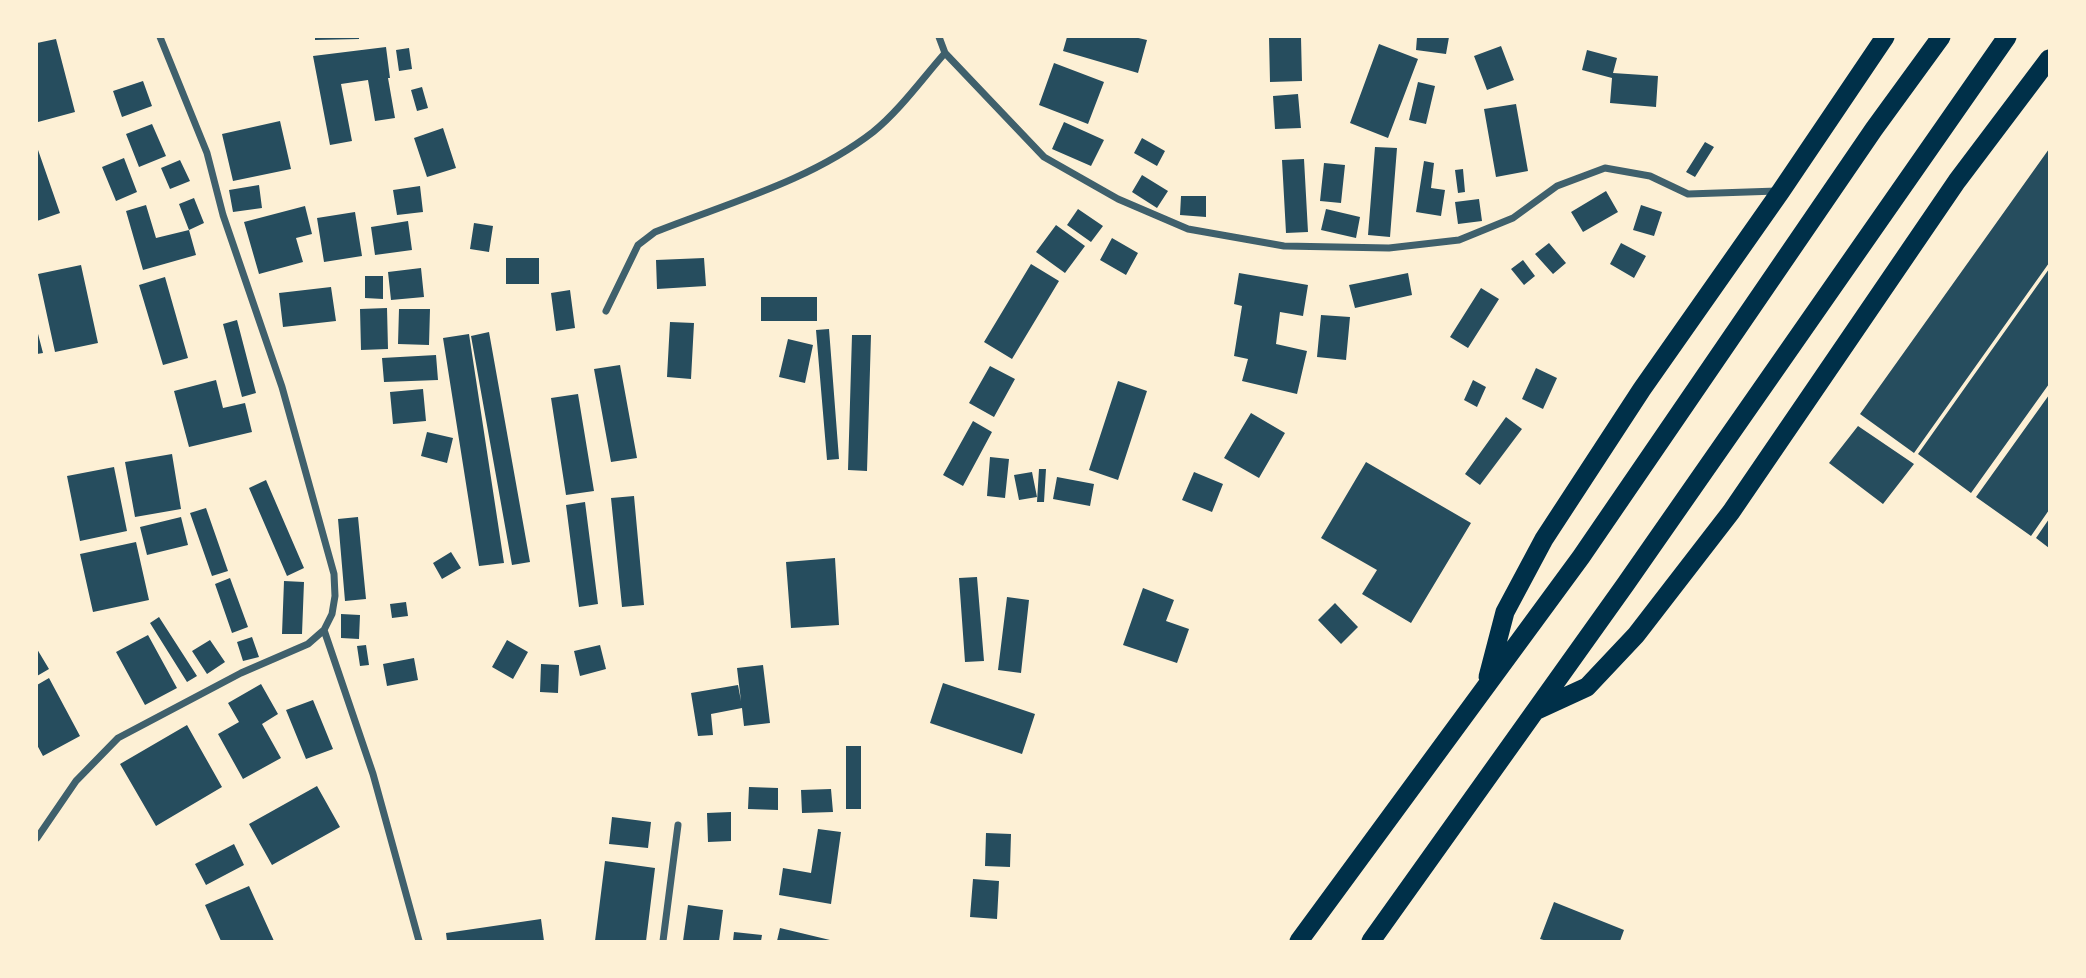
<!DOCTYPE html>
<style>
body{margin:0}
#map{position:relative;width:2086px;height:978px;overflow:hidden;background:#fdf0d5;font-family:Manrope,sans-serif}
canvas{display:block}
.frame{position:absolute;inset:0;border:38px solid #fdf0d5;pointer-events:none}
</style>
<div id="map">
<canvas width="2086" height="978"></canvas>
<div class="frame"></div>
</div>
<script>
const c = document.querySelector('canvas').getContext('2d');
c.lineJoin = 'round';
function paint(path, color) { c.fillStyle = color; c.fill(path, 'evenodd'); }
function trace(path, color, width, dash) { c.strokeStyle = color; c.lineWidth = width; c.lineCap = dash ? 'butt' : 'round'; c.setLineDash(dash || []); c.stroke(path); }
paint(new Path2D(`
 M315,37H359V39L315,40Z
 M1067,37H1134L1147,40L1138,73L1063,51Z
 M1269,37H1301L1302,81L1270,82Z
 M1417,37H1449L1446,54L1416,50Z
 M56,39L75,112L38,122L37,43Z
 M1379,44L1418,59L1388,138L1350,123Z
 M1501,46L1514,80L1487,90L1474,56Z
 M386,47L390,78H388L395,118L375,121L368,80L341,84L352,141L330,145L313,56Z
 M409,48L412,69L399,71L396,50Z
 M1587,50L1617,58L1613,73L1658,76L1656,107L1610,103L1612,78L1582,70Z
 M1054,63L1104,82L1088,124L1039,105Z
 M143,81L152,106L122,117L113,91Z
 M1418,82L1435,86L1426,124L1409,120Z
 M422,87L428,108L417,111L411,90Z
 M1298,94L1301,128L1275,129L1273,96Z
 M1516,104L1528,171L1496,177L1484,109Z
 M280,121L291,169L233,181L222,134Z
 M1064,122L1104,140L1091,166L1052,149Z
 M152,124L166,156L139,167L126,134Z
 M443,128L456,168L427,177L414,138Z
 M1142,138L1165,151L1157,166L1134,153Z
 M1705,142L1714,147L1695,177L1686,172Z
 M37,147L60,213L37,221Z
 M1375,147L1397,148L1390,237L1368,235Z
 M2049,149V263L1914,453L1860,414Z
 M124,158L137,192L116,201L102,167Z
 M1304,159L1308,232L1286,233L1282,160Z
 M180,160L190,181L170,189L161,168Z
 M1424,161L1434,163L1431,188L1445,190L1441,216L1416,212Z
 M1324,163L1345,165L1341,203L1320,201Z
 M1463,169L1465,192L1458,193L1455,170Z
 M1142,175L1168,191L1157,208L1132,192Z
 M259,185L262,208L233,212L229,190Z
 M420,186L423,212L397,215L393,190Z
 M1606,191L1618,212L1583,232L1571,212Z
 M1181,196H1206V217L1180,215Z
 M194,198L204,223L189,230L196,255L143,270L126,211L146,205L156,238L189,230L179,204Z
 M1479,199L1482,221L1458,224L1455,202Z
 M1641,205L1662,212L1654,236L1633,230Z
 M305,206L312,234L296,238L303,262L259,274L244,222Z
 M1078,209L1103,226L1091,242L1067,225Z
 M1326,209L1360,217L1356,238L1321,230Z
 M355,212L362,256L324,262L317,218Z
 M408,221L412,250L375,255L371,227Z
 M474,223L493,226L489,252L470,249Z
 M1056,225L1085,246L1065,273L1036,252Z
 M1112,238L1138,253L1126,275L1100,260Z
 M1549,243L1566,263L1553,274L1535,254Z
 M1621,243L1646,256L1634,278L1610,264Z
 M506,258H539V284H506Z
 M704,258L706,286L657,289L656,260Z
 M1523,260L1535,276L1524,285L1511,269Z
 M1031,264L1059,281L1012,359L984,342Z
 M81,265L98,343L55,352L38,274Z
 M421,268L424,297L391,300L388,272Z
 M2049,269V384L1971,493L1918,454Z
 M1239,273L1308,285L1303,316L1280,312L1276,344L1307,351L1297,394L1242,381L1248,359L1234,356L1242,306L1234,304Z
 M1408,273L1412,295L1355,308L1349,285Z
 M365,276H383V299L365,298Z
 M165,277L188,358L163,365L139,285Z
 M331,287L336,321L283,327L279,293Z
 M1481,288L1499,299L1468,348L1450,337Z
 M570,290L575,328L556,331L551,293Z
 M761,297H817V321H761Z
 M387,308L388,349L361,350L360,309Z
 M399,309H430L429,345L398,344Z
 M1321,315L1350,317L1346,360L1317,357Z
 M237,320L256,393L242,397L223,324Z
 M670,322L694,323L691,379L667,377Z
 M829,329L839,459L827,460L816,330Z
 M37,330L43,353L37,354Z
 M489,332L530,562L512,565L471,336Z
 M469,334L504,563L479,566L443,338Z
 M852,335H871L867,471L848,470Z
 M788,339L813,345L805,383L779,377Z
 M436,355L438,380L384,382L382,358Z
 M620,365L637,458L611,462L594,369Z
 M990,366L1015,379L994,417L969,403Z
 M1536,368L1557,378L1543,409L1522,399Z
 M216,380L223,408L245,403L252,432L189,447L174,391Z
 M1473,380L1486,387L1477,407L1464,400Z
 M1118,381L1147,391L1118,480L1089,470Z
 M423,389L426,421L393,424L390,392Z
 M578,394L594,491L566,495L551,398Z
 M2049,395V510L2031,536L1976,497Z
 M1251,413L1285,433L1259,478L1224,458Z
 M1506,417L1522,429L1480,485L1465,474Z
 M973,421L992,432L963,486L943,475Z
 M1858,426L1914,464L1883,504L1829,463Z
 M427,432L453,438L447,463L421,456Z
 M172,454L181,509L135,517L125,462Z
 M990,457L1009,459L1005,498L987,496Z
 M1366,462L1471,523L1411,623L1362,594L1377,570L1321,538Z
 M114,467L127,531L80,541L67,476Z
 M1039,469H1046L1044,502H1037Z
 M1032,472L1037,497L1019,500L1014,475Z
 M1194,472L1223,484L1212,512L1182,500Z
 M1057,477L1094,484L1090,506L1053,499Z
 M266,480L304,568L287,576L249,488Z
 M634,496L644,605L622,607L611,498Z
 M585,502L598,604L579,607L566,505Z
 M206,508L228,571L212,576L190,513Z
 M181,517L188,545L147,555L140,527Z
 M358,517L366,599L345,601L338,519Z
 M2049,519V548L2036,538Z
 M136,542L149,600L93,612L80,554Z
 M451,552L461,568L442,579L433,563Z
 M835,558L839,625L791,628L786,562Z
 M977,577L984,661L965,662L959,578Z
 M230,578L248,627L232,633L215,584Z
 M284,581L304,582L302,634H282Z
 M1143,588L1174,600L1166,621L1189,629L1177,663L1123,645Z
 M1007,597L1029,600L1021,673L998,670Z
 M406,602L408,616L392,618L390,604Z
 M1335,603L1358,627L1341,644L1318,620Z
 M341,614L360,615L359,639L341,638Z
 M159,617L197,676L187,682L150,623Z
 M148,635L177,688L145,705L116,652Z
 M252,637L259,657L243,661L237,642Z
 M210,640L225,662L207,674L192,651Z
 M507,640L528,652L513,679L492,667Z
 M366,645L369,665L360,666L357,646Z
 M600,645L606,669L580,676L574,651Z
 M37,649L49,669L37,676Z
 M414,658L418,680L387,686L383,664Z
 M541,664L559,665L558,693L540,692Z
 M763,665L770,723L744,726L742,708L711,714L713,735L698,736L691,693L738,685L741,701L737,668Z
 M49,678L80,736L43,756L37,745V685Z
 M943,683L1035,714L1022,754L930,723Z
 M261,684L278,714L262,724L281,758L243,779L218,734L239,722L228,703Z
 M313,700L333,749L306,759L286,710Z
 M187,725L222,787L156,826L120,764Z
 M846,746H861V809H846Z
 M317,786L340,827L272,865L249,824Z
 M749,787L778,788V810L748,809Z
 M831,789L833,812L802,813L801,790Z
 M731,812V841L708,842L707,813Z
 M612,817L651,822L648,848L609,844Z
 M818,829L841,832L831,904L779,895L783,868L811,873Z
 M986,833L1011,834L1010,867L985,866Z
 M234,844L244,865L206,885L195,864Z
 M605,861L655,868L646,941H595Z
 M973,879L999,881L997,919L970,917Z
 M249,886L274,941H221L205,905Z
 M1554,902L1624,930L1620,941H1547L1540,939Z
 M688,905L723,910L719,941H683Z
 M541,919L544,941H447L446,933Z
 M780,928L830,940V941H777Z
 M734,932L762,935L761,941H733Z`), '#264d5e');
trace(new Path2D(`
 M939,37L945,53L1044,157L1118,199L1188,229L1284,246L1389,248L1459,240L1513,218L1557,186L1605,168L1650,176L1688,194L1777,191
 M606,311L638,245L655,232C728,203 810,181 873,132C900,110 922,79 945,53
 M324,630L373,774L419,941
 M37,838L76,781L118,738L241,673L308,644L324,630L332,614L335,596L334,574L282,387L223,215L207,153L160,37
 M663,941L678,825`), '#3f606c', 7);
trace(new Path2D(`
 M1488,677L1505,612L1544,539L1642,389L1781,191L1885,37
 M1537,710L1587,687L1636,635L1731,512L1957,181L2049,59
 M1299,941L1581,557L1874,129L1941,37
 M1371,941L1625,585L2007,37`), '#003049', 19);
</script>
